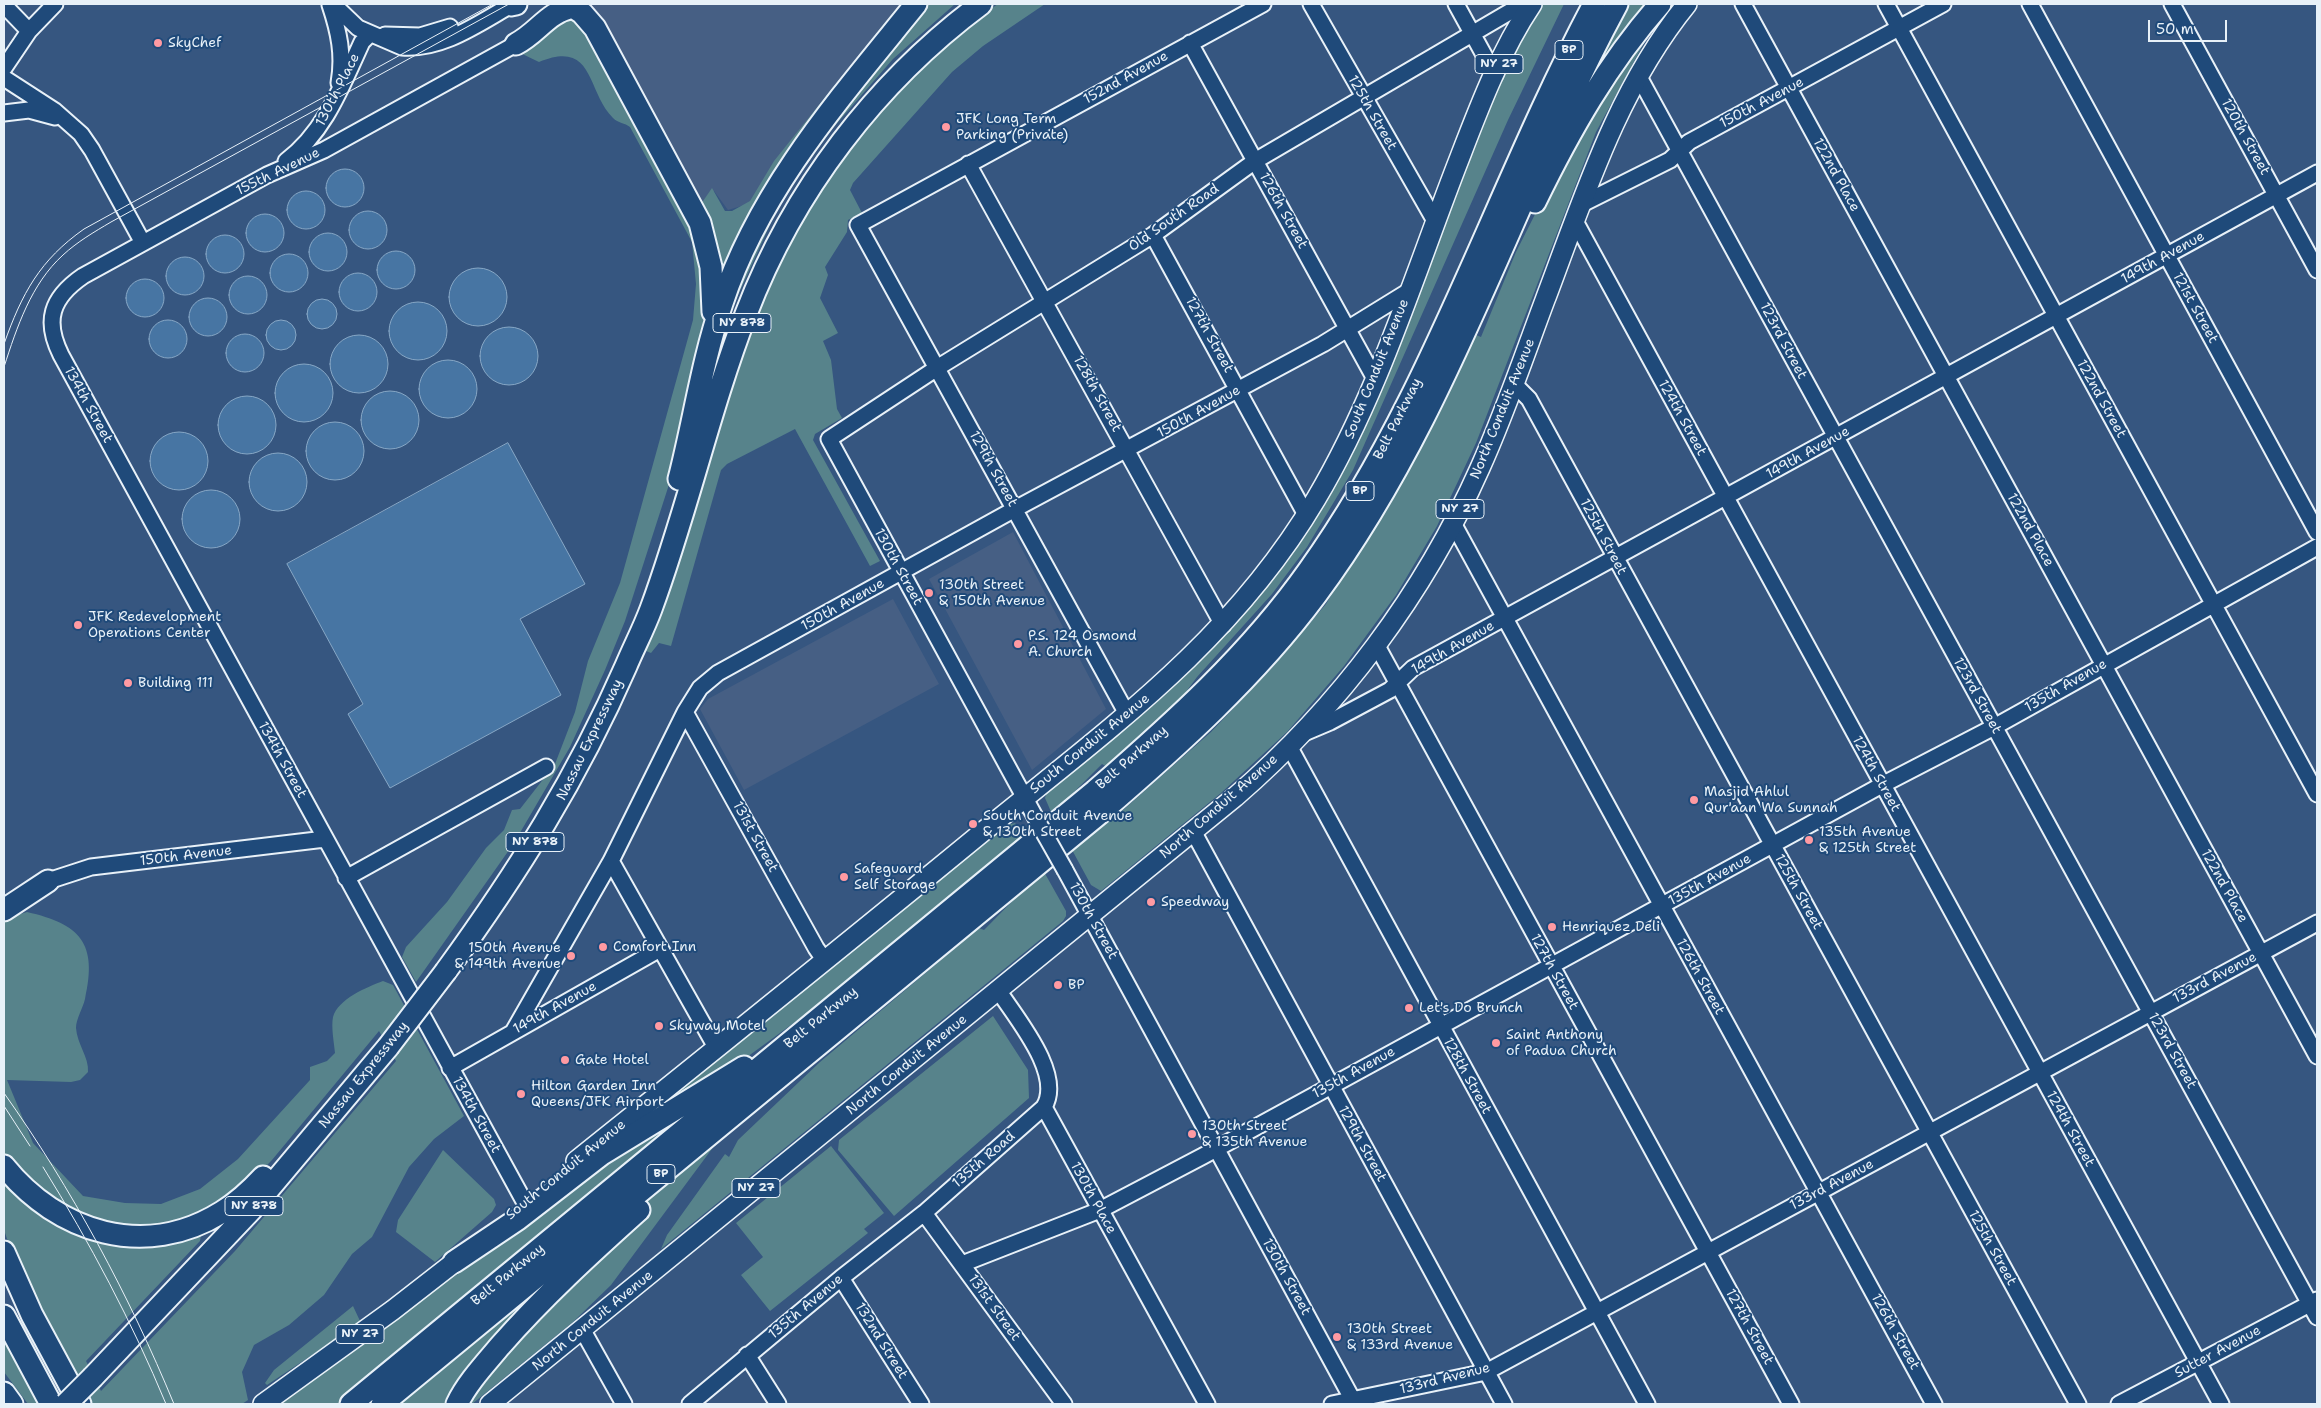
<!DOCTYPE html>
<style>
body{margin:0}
#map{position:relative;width:2321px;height:1408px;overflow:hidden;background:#365680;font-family:"Shantell Sans",sans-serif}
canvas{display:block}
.frame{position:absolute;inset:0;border:5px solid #e8f1f8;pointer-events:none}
.scale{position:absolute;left:2148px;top:20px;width:79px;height:22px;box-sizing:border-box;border:2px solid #e8f1f8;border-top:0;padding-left:6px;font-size:15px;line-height:18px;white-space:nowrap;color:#e8f1f8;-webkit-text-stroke:4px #1f4a7a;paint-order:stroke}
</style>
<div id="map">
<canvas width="2321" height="1408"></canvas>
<div class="frame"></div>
<div class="scale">50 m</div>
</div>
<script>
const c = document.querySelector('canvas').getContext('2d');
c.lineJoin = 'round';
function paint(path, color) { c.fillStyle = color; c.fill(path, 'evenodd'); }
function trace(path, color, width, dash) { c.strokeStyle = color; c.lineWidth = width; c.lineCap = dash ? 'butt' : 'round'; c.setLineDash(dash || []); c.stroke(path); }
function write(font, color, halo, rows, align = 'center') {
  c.font = font + ' "Shantell Sans",sans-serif'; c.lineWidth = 4; c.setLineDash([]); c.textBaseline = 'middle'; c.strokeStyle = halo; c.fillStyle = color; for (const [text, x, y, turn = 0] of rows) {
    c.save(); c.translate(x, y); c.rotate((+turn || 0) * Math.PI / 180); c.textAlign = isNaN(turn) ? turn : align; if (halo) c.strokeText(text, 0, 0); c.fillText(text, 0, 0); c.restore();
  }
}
paint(new Path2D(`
 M589,4H909L748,204L728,210L714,191L700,208Z
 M1013,532L1106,709L1032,770L929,579Z
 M893,599L939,684L744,790L700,709L708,699Z`), '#465f84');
paint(new Path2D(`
 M900,4H907L716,296L701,204L712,188L725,211H732L750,201L774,161Z
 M919,4H955L893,59L832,129L801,172L774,216L729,315L765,211Z
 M998,4H1045L983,46L952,72L853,183L850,190L862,213L848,220L847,232L825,267L828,275L820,298L838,333L823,341L831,360L837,409L842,418L815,434L813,440L880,561L870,566L795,429L727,464L721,470L671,646L659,643L651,653L646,651L752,320L786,240L856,136L919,67L971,22Z
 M1540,4H1564L1508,120L1353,470L1307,547L1272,594L1197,677L1174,708L1107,767L1102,764L1052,814L1045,798L1047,792C1089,757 1134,725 1173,687C1219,643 1260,596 1296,544L1487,104Z
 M1625,4H1651L1598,74L1576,98Z
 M1665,4H1673L1645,41L1596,132L1476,443L1437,526L1396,595L1344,666L1287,732L1221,793L1101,891L1091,885L1071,848L1123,810L1211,732L1270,670L1326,604L1446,400L1476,335L1481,337L1516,252L1582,121Z
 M575,18L586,28L681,199L700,249L706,312L704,339L674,469L625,621L605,670L570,747L514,843L416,982L402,957L406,947L447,902L486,848L504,830L512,810L520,809L555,764L575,712L588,661L620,583L693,320L696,284L692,242L630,127C625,123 618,123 613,118C586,91 595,39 539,62L514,50L553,19Z
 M1015,823L1024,836L821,1003L732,1068L648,1116L1007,825Z
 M1043,870L1066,911V916L1063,921L661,1249L667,1235L725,1154L729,1157L738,1140L820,1062L979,928L984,930Z
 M27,912C80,924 98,943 85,999C83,1008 76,1019 76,1028C77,1044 89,1057 88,1072L80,1080L71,1082L7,1080L33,1143L83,1196L125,1203L161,1204L200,1189L238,1159L310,1080V1067L327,1061L335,1053C334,1042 331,1027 333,1017C338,999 367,987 383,981L393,985L464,1116L434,1139L409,1167L372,1237L352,1254L324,1295L289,1325L254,1345L242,1372L248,1400L242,1404H70L59,1381L33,1315L4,1230V1175C29,1206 66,1231 106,1240C117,1243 133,1242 144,1241C163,1240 182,1235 201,1235L200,1241L86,1361L101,1391L235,1251L396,1061L379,1031L272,1160L235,1198L194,1220L140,1231L102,1226L51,1205L27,1187L4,1155V919Z
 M993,1016L1028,1070L1029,1098L894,1216L838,1150L839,1140Z
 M682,1111L684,1119L338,1404H276L603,1160Z
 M723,1134L611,1285L573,1322L472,1404H397Z
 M831,1146L884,1213L864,1229L868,1233L770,1311L741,1275L763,1257L736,1223Z
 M443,1150L494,1199L496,1205L492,1212L435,1262L396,1232L398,1220Z
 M353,1306L360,1321L348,1331L267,1385L265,1383L274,1370Z
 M4,1333L41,1404H28L4,1372Z`), '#57838b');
const water = new Path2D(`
 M326 188a19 19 0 1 1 38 0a19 19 0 1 1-38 0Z
 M287 210a19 19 0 1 1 38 0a19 19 0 1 1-38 0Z
 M349 230a19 19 0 1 1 38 0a19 19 0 1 1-38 0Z
 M246 233a19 19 0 1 1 38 0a19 19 0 1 1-38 0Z
 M309 252a19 19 0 1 1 38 0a19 19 0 1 1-38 0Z
 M206 254a19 19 0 1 1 38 0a19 19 0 1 1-38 0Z
 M377 270a19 19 0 1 1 38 0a19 19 0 1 1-38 0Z
 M270 273a19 19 0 1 1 38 0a19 19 0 1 1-38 0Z
 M166 276a19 19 0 1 1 38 0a19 19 0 1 1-38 0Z
 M449 297a29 29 0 1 1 58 0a29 29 0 1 1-58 0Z
 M339 292a19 19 0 1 1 38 0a19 19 0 1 1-38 0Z
 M229 295a19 19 0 1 1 38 0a19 19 0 1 1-38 0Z
 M126 298a19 19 0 1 1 38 0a19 19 0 1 1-38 0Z
 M189 317a19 19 0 1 1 38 0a19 19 0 1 1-38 0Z
 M307 314a15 15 0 1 1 30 0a15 15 0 1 1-30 0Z
 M389 331a29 29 0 1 1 58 0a29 29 0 1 1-58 0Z
 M266 335a15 15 0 1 1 30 0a15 15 0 1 1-30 0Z
 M149 339a19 19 0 1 1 38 0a19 19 0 1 1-38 0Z
 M480 356a29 29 0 1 1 58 0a29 29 0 1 1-58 0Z
 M226 353a19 19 0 1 1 38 0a19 19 0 1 1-38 0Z
 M330 364a29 29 0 1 1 58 0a29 29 0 1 1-58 0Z
 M419 389a29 29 0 1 1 58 0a29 29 0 1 1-58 0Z
 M275 393a29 29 0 1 1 58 0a29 29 0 1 1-58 0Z
 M361 420a29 29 0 1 1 58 0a29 29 0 1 1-58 0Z
 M218 425a29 29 0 1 1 58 0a29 29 0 1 1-58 0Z
 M306 451a29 29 0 1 1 58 0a29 29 0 1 1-58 0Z
 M150 461a29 29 0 1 1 58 0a29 29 0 1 1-58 0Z
 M508,443L585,584L520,619L561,695L390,788L348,714L363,704L287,564Z
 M249 482a29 29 0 1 1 58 0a29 29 0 1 1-58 0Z
 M182 519a29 29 0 1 1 58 0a29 29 0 1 1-58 0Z`);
paint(water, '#4775a3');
trace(water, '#87a7c5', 1);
const minor = new Path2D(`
 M333,4L358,28L402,47C443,50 479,23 513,4
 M1311,4L1435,221
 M1456,4L1495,75
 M1743,4L2317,1056
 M1886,4L2317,794
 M2030,4L2317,532
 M2172,4L2317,270
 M4,5L29,31
 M330,5C339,32 344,55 339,83
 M385,35L420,36L450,27
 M1190,43L1375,379
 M516,44L324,150L267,175L83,276C51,298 44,321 61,355L525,1203
 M4,68L29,31L55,4
 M1638,75L2317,1317
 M4,78L55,111L81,134L92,150L143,243
 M4,113L29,110L55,117
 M286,161C325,132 342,85 362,42L370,34
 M968,164L1223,625
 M1582,204L1670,160L1689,142L1943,4
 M1575,221L2221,1404
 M1153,235L1306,515
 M1514,384L1529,399L2078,1404
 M1453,523L1934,1404
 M1376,644L1791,1404
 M685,712L816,948L825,961
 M1127,714L858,225L1263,4
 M1304,733L1330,722L1390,690L1413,668L2317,173
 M1289,746L1647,1404
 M1039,824L829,439L937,368L1153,235L1255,161L1523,4
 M1193,831L1504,1404
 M611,861L717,1049
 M1065,870L1355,1404
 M346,878L546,767
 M48,881L91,867L325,839
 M513,1032L611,861L685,712L700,688L718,673L1015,509L1323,344L1409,291
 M450,1068L660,949
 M1044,1107L1207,1404
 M924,1213L1064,1404
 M962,1264L1100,1210L1203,1156L1882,785L1994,727L2317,547
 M841,1278L921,1404
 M582,1329L624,1404
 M747,1355L778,1404
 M690,1404L841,1278L924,1213L1044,1107C1064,1074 1016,1018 998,990
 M1332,1404L1486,1372L2317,923
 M2119,1404L2317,1300`);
const major = new Path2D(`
 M576,1161C713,1051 849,942 985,830C1110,728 1232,641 1316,499C1379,393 1415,272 1460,157C1480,105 1501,50 1532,4
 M263,1404L393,1310L465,1254
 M490,1404L1235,797C1339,707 1424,594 1480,468C1505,413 1524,356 1545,300C1584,197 1617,90 1687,4`);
const highway = new Path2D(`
 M568,4L582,13L595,28L700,223L711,267L713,312
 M511,5L516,4
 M516,44C539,32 547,12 574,7
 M1535,202C1569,132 1608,63 1660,4
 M679,479C694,421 702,361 722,303C760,188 841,97 916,4
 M4,910L48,881
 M446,971C518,872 577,778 626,666C634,647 644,628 651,609C687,512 709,410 746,314C793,191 876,82 981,4
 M4,1166C58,1233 145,1260 222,1212C238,1202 251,1190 263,1177
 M4,1252L32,1315L80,1404
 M454,1262L518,1219L602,1154L744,1067
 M4,1316L51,1404
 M93,1377L251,1210L388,1047
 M4,1393L12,1404
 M351,1404L1095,791C1173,723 1249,655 1309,570C1432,398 1495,190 1594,4
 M382,1404L1100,813C1178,746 1255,677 1316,595C1449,416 1512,198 1617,4
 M457,1404C467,1383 485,1364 500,1346C543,1297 591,1253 639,1210`);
trace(minor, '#e8f1f8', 19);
trace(major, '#e8f1f8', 22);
trace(highway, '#e8f1f8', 25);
trace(minor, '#1f4a7a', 15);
trace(major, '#1f4a7a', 19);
trace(highway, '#1f4a7a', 21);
trace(new Path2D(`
 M4,344C22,293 40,260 84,229L493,4
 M4,367C17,327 31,284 63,255C77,242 94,232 111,222L509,4
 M4,1093C72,1189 129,1295 174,1404
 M4,1106L30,1146
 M43,1167C90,1243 132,1322 166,1404`), '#e8f1f8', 1);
const minorBridge = new Path2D(`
 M1039,824L1065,870`);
const highwayBridge = new Path2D(`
 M388,1047L446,971
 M66,1404L93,1377`);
trace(minorBridge, '#e8f1f8', 19, []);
trace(highwayBridge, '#e8f1f8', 25, []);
trace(minorBridge, '#1f4a7a', 15);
trace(highwayBridge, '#1f4a7a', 21);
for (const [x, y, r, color] of [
 [158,43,5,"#ff9aa2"],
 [946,127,5,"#ff9aa2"],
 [929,593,5,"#ff9aa2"],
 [78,625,5,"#ff9aa2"],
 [1018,644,5,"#ff9aa2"],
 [128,683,5,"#ff9aa2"],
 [1694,800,5,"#ff9aa2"],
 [973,824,5,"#ff9aa2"],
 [1809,840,5,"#ff9aa2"],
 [844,877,5,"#ff9aa2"],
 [1151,902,5,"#ff9aa2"],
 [1552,927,5,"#ff9aa2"],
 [603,947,5,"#ff9aa2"],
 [571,956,5,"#ff9aa2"],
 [1058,985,5,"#ff9aa2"],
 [1409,1008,5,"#ff9aa2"],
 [659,1026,5,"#ff9aa2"],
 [1496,1043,5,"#ff9aa2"],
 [565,1060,5,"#ff9aa2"],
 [521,1094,5,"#ff9aa2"],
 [1192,1134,5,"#ff9aa2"],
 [1337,1337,5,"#ff9aa2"]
]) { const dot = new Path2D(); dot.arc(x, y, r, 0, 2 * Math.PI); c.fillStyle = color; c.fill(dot); trace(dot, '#1f4a7a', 2); }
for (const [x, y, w] of [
 [1569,50,28],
 [1499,64,48],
 [742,323,58],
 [1360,491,28],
 [1460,509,48],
 [535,842,58],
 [661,1174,28],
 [756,1188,48],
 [254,1206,58],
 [360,1334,48]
]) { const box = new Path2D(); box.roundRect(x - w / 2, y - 9.5, w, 19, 4); c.fillStyle = '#1f4a7a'; c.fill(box); trace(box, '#e8f1f8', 1); }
write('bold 12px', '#e8f1f8', null, [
 ["BP",1569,50],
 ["NY 27",1499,64],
 ["NY 878",742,323],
 ["BP",1360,491],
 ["NY 27",1460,509],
 ["NY 878",535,842],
 ["BP",661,1174],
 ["NY 27",756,1188],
 ["NY 878",254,1206],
 ["NY 27",360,1334]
]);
write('14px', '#e8f1f8', '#1f4a7a', [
 ["SkyChef",168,43],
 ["JFK Long Term",956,119],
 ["Parking (Private)",956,135],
 ["130th Street",939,585],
 ["& 150th Avenue",939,601],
 ["JFK Redevelopment",88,617],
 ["Operations Center",88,633],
 ["P.S. 124 Osmond",1028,636],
 ["A. Church",1028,652],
 ["Building 111",138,683],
 ["Masjid Ahlul",1704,792],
 ["Qur'aan Wa Sunnah",1704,808],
 ["South Conduit Avenue",983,816],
 ["& 130th Street",983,832],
 ["135th Avenue",1819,832],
 ["& 125th Street",1819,848],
 ["Safeguard",854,869],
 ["Self Storage",854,885],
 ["Speedway",1161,902],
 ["Henriquez Deli",1562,927],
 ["Comfort Inn",613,947],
 ["150th Avenue",561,948,"right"],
 ["& 149th Avenue",561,964,"right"],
 ["BP",1068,985],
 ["Let's Do Brunch",1419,1008],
 ["Skyway Motel",669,1026],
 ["Saint Anthony",1506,1035],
 ["of Padua Church",1506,1051],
 ["Gate Hotel",575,1060],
 ["Hilton Garden Inn",531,1086],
 ["Queens/JFK Airport",531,1102],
 ["130th Street",1202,1126],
 ["& 135th Avenue",1202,1142],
 ["130th Street",1347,1329],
 ["& 133rd Avenue",1347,1345]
], 'left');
write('14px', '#e8f1f8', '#1f4a7a', [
 ["152nd Avenue",1126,78,-29],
 ["130th Place",338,90,-63],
 ["150th Avenue",1762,103,-28],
 ["125th Street",1372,113,60],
 ["120th Street",2245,137,61],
 ["155th Avenue",278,172,-26],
 ["122nd Place",1836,175,61],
 ["126th Street",1283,211,61],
 ["Old South Road",1174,218,-35],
 ["149th Avenue",2163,258,-29],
 ["121st Street",2195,308,61],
 ["127th Street",1209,335,61],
 ["123rd Street",1783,341,62],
 ["South Conduit Avenue",1377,369,-68],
 ["128th Street",1097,394,61],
 ["122nd Street",2101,399,61],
 ["134th Street",88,405,61],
 ["North Conduit Avenue",1503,409,-68],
 ["150th Avenue",1199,412,-29],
 ["124th Street",1682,418,61],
 ["Belt Parkway",1398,419,-63],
 ["149th Avenue",1808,453,-29],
 ["129th Street",993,469,61],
 ["122nd Place",2030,530,61],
 ["125th Street",1603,537,62],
 ["130th Street",898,567,61],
 ["150th Avenue",843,605,-29],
 ["149th Avenue",1453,648,-30],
 ["135th Avenue",2066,686,-30],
 ["123rd Street",1977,696,61],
 ["Nassau Expressway",590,740,-64],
 ["South Conduit Avenue",1090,744,-39],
 ["Belt Parkway",1132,758,-41],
 ["134th Street",282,760,61],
 ["124th Street",1876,774,61],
 ["North Conduit Avenue",1219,807,-41],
 ["131st Street",755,837,61],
 ["150th Avenue",186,856,-7],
 ["135th Avenue",1710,880,-29],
 ["122nd Place",2224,886,61],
 ["125th Street",1798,892,61],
 ["130th Street",1093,921,61],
 ["127th Street",1554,972,61],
 ["126th Street",1700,977,61],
 ["133rd Avenue",2215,978,-28],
 ["149th Avenue",555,1008,-29],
 ["Belt Parkway",821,1018,-39],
 ["123rd Street",2172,1051,61],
 ["North Conduit Avenue",907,1065,-39],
 ["135th Avenue",1354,1073,-29],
 ["Nassau Expressway",364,1075,-51],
 ["128th Street",1467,1076,61],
 ["134th Street",476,1115,61],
 ["124th Street",2070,1129,61],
 ["129th Street",1362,1144,61],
 ["135th Road",984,1160,-41],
 ["South Conduit Avenue",566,1170,-39],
 ["133rd Avenue",1832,1185,-28],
 ["130th Place",1093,1198,61],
 ["125th Street",1992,1248,61],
 ["Belt Parkway",508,1275,-39],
 ["130th Street",1286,1277,61],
 ["135th Avenue",806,1307,-40],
 ["131st Street",994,1308,54],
 ["North Conduit Avenue",593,1321,-39],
 ["127th Street",1749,1327,61],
 ["126th Street",1895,1332,61],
 ["132nd Street",881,1341,58],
 ["Sutter Avenue",2218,1352,-28],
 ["133rd Avenue",1445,1379,-14]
]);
</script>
